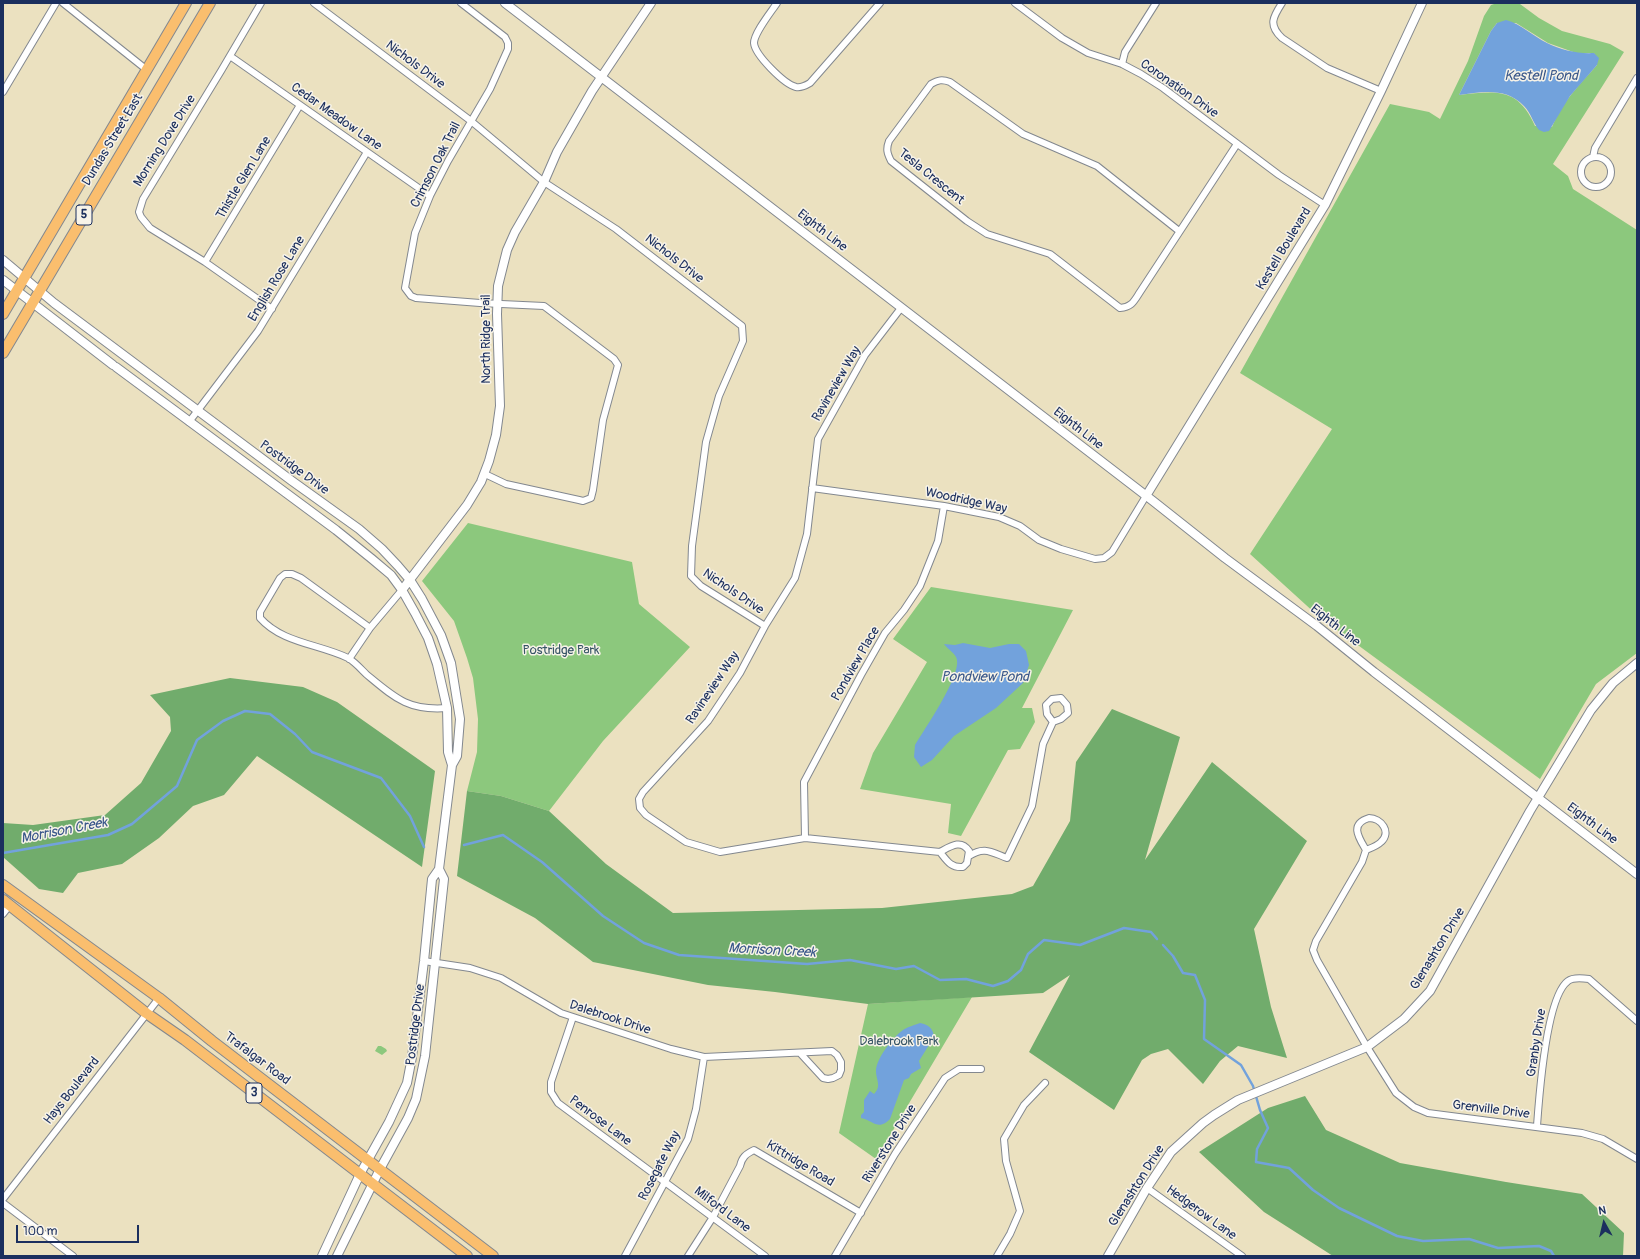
<!DOCTYPE html>
<style>
body{margin:0}
#map{position:relative;width:1640px;height:1259px;overflow:hidden;background:#ebe1c0;font-family:Pangolin,sans-serif}
canvas{display:block}
.frame{position:absolute;inset:0;border:4px solid #1b2f5e;pointer-events:none}
.north{position:absolute;left:1584px;top:1203px;width:40px;height:40px;-webkit-text-stroke:3px #f7f3e8;paint-order:stroke;rotate:352deg;font-size:11px;font-weight:700;line-height:16px;text-align:center;color:#1b2f5e}
.north::after{content:'';display:block;margin:auto;width:14px;height:18px;background:#1b2f5e;clip-path:polygon(50% 0,100% 100%,50% 72%,0 100%)}
.scale{position:absolute;left:16px;top:1225px;width:123px;height:18px;box-sizing:border-box;border:2px solid #1b2f5e;border-top:0;padding-left:5px;font-size:12px;line-height:14px;white-space:nowrap;color:#1b2f5e;-webkit-text-stroke:3px #f7f3e8;paint-order:stroke}
</style>
<div id="map">
<canvas width="1640" height="1259"></canvas>
<div class="frame"></div>
<div class="north">N</div>
<div class="scale">100 m</div>
</div>
<script>
const c = document.querySelector('canvas').getContext('2d');
c.lineJoin = 'round';
function paint(path, color) { c.fillStyle = color; c.fill(path, 'evenodd'); }
function trace(path, color, width, dash) { c.strokeStyle = color; c.lineWidth = width; c.lineCap = dash ? 'butt' : 'round'; c.setLineDash(dash || []); c.stroke(path); }
function write(font, color, halo, rows, align = 'center') {
  c.font = font + ' Pangolin,sans-serif'; c.lineWidth = 3; c.setLineDash([]); c.textBaseline = 'middle'; c.strokeStyle = halo; c.fillStyle = color; for (const [text, x, y, turn = 0] of rows) {
    c.save(); c.translate(x, y); c.rotate((+turn || 0) * Math.PI / 180); c.textAlign = isNaN(turn) ? turn : align; if (halo) c.strokeText(text, 0, 0); c.fillText(text, 0, 0); c.restore();
  }
}
paint(new Path2D(`
 M1497,3L1520,4L1539,18L1562,31L1610,44L1624,52L1553,164L1568,176L1573,189L1637,230V653L1596,684L1540,779L1317,615L1250,554L1332,429L1240,373L1390,104L1429,112L1440,119L1468,61L1484,16L1491,5ZM1497,23H1516L1548,43L1576,53H1594L1597,65C1580,84 1561,103 1552,127L1535,126C1518,87 1496,91 1459,95L1491,31Z
 M468,523L632,562L639,604L690,647L603,741L549,811L501,796L467,791L477,752L478,719L473,678L467,658L454,621L422,581Z
 M931,587L1073,610L1022,708H1032L1035,722L1020,749L1008,750L961,836L948,833L951,804L860,789L873,753L927,662L893,639Z
 M972,997L876,1159L839,1133L868,1004Z
 M378,1046H381L386,1049L387,1051L382,1055L375,1051Z`), '#8cc87d');
paint(new Path2D(`
 M230,678L303,687L337,702L435,771L422,867L257,756L224,795L193,806L159,838L122,864L78,873L63,893L39,889L3,857V823L33,825L105,815L141,783L171,731L170,717L150,695Z
 M1112,709L1180,737L1145,860L1212,762L1307,841L1254,929L1271,1007L1287,1058L1238,1046L1220,1061L1203,1084L1168,1049L1151,1054L1142,1060L1114,1110L1029,1052L1070,975L1043,993L868,1004L775,992L708,985L593,962L535,918L457,876L467,791L501,796L549,811L606,864L673,913L882,908L1012,894L1033,886L1070,821L1076,762Z
 M1305,1096L1326,1130L1400,1163L1506,1182L1582,1194L1624,1233L1623,1256H1333L1264,1212L1199,1152L1268,1108Z`), '#71ac6c');
paint(new Path2D(`
 M1506,20C1521,24 1533,36 1547,43C1561,50 1578,54 1594,53L1599,58L1597,65L1570,96L1549,131L1544,132L1539,130C1533,123 1531,113 1524,106C1506,87 1482,92 1459,95L1491,31L1497,23Z
 M963,643L990,648L1009,644H1019L1026,651L1029,665L1023,683L996,708L954,736L932,760L921,767L914,757L915,745C925,728 960,678 957,660C956,653 948,650 944,644L955,645Z
 M920,1023C929,1025 933,1028 934,1037L919,1061L921,1068L911,1074L909,1078L904,1080L890,1119C878,1131 874,1121 861,1118V1115L864,1112V1100L870,1091L874,1094C882,1086 876,1080 876,1071C876,1059 893,1037 903,1030C907,1027 915,1025 920,1023Z`), '#72a2dc');
trace(new Path2D(`
 M464,845L503,835L542,862L603,916L644,943L679,955L807,964L850,960L896,969L914,966L940,980L966,979L993,986L1008,981L1021,970L1028,954L1044,940L1080,945L1124,928L1151,932L1157,939
 M3,853L108,835L132,824L177,786L197,740L223,721L245,711L270,714L295,734L312,752L381,778L410,816L424,847
 M1163,945L1173,956L1183,973L1195,975L1205,1000L1204,1039L1241,1065L1253,1086L1260,1110L1268,1128L1257,1149L1256,1162L1289,1168L1313,1190L1339,1208L1397,1236L1423,1241L1469,1239L1498,1248L1539,1246L1551,1251L1554,1256`), '#72a2dc', 2.5);
const minor = new Path2D(`
 M63,3L147,70
 M261,3L221,71L143,199L139,212L141,217L150,228L205,262L272,309
 M314,3L471,121L544,182L616,229L742,326L743,341L719,396L706,442L692,546L691,576L701,586L765,626
 M461,3L505,37L508,43V49L490,89L448,161L430,196L415,233L405,288L411,296L416,298L480,303L544,306L614,359L618,365L603,420L593,490L591,498L583,501L579,500L506,484L485,474
 M777,3C771,12 754,33 754,43C755,55 784,84 796,87C801,88 805,86 810,83L880,3
 M1015,3L1062,38L1088,53L1122,64L1141,74L1163,88L1279,175L1325,205
 M1282,3C1273,17 1268,25 1282,38L1327,68L1381,91
 M230,56L430,196
 M1122,64L1125,52L1156,3
 M3,92L56,3
 M1593,157L1595,148L1637,78
 M1581 172a15 15 0 1 1 30 0a15 15 0 1 1-30 0Z
 M1179,231L1097,166L1023,134L950,82C942,79 938,80 931,84L889,141C886,149 887,153 891,161L967,221L987,234L1050,254L1120,308C1132,307 1134,301 1140,292L1237,144
 M205,262L300,105
 M901,308L865,355L818,439L807,534L795,578L765,626L740,673L708,721L643,792L639,799L640,808L646,815L686,842L720,852L805,838L940,852C951,846 961,839 969,851L967,863L963,867C951,868 947,861 940,852
 M189,422L258,331L367,152
 M812,488L944,506L999,517L1020,526L1039,540L1061,549L1095,559L1104,558L1112,552L1146,496
 M370,628L301,578L292,574H285L280,578L260,612V618C282,643 319,644 348,658C355,662 361,669 366,674C395,698 408,711 447,708
 M349,659L370,628L402,590
 M1061,698L1067,705L1068,713L1061,719L1053,722L1047,714L1046,705L1052,699Z
 M1369,818C1381,818 1392,832 1381,842C1377,846 1371,848 1366,850C1359,838 1349,824 1369,818Z
 M805,838L804,782L861,675L885,633L904,610L920,586L938,541L944,506
 M1366,850L1362,862L1316,941L1313,950L1317,960L1367,1047L1396,1093L1414,1107L1428,1113L1582,1133L1603,1139L1637,1159
 M969,856C984,846 991,852 1007,858L1032,806L1043,744L1053,722
 M3,914L10,905
 M424,961L470,968L501,978L561,1013L671,1049L704,1057L832,1051L837,1055L841,1062V1070L839,1075L833,1078L828,1079L823,1078L800,1053
 M573,1017L551,1082V1092L558,1103L765,1256
 M1537,1126C1539,1098 1546,997 1568,981C1573,977 1582,978 1589,979L1637,1021
 M1147,1188L1242,1256
 M3,1199L159,998
 M3,1203L73,1256
 M625,1256L688,1139L696,1109L704,1057
 M688,1256L713,1217L740,1166C742,1157 746,1154 754,1150L861,1213
 M835,1256L895,1154L945,1078L959,1069H981
 M997,1256L1010,1234L1020,1211L1006,1161L1004,1139L1024,1105L1045,1083`);
const tertiary = new Path2D(`
 M505,3L1153,501L1225,558L1317,626L1374,672L1637,874
 M3,260L54,303L292,481L359,529L382,549L398,566L410,580L422,599L441,635L451,663L460,719L457,756L452,765
 M3,280L113,365
 M116,367L336,530L372,559L391,575L402,590L415,613L428,638L437,664L447,708L448,752L452,765L439,869L432,879L424,961L412,1057L407,1083L389,1122L360,1174L322,1256
 M1146,496L1325,205L1381,91L1422,3
 M402,590L467,505L481,482L489,461L496,435L500,406L497,314L498,286L507,250L515,232L544,182L557,152L592,91L651,3
 M337,1256L380,1169L408,1118L416,1099L425,1056L444,879L439,869
 M1108,1256L1147,1188L1171,1152L1203,1123L1214,1115L1238,1100L1367,1047L1404,1019L1430,991L1530,811L1591,710L1613,683L1637,663`);
const primary = new Path2D(`
 M3,314L186,3
 M3,353L210,3
 M3,885L159,998L212,1041L493,1256
 M3,900L146,1013L185,1040L467,1256`);
trace(minor, '#83888f', 8);
trace(tertiary, '#83888f', 10);
trace(primary, '#83888f', 12);
trace(minor, '#fff', 6);
trace(tertiary, '#fff', 8);
trace(primary, '#fabe6e', 10);
for (const [x, y, w] of [
 [84,215,16],
 [254,1093,16]
]) { const box = new Path2D(); box.roundRect(x - w / 2, y - 10, w, 20, 3); c.fillStyle = '#f7f3e8'; c.fill(box); trace(box, '#1b2f5e', 1); }
write('bold 12px', '#1b2f5e', null, [
 ["5",84,215],
 ["3",254,1093]
]);
write('13px', '#1b2f5e', '#f7f3e8', [
 ["Nichols Drive",415,65,37],
 ["Coronation Drive",1179,89,35],
 ["Cedar Meadow Lane",336,117,35],
 ["Dundas Street East",113,140,-59],
 ["Morning Dove Drive",165,141,-58],
 ["Crimson Oak Trail",436,165,-63],
 ["Tesla Crescent",931,177,39],
 ["Thistle Glen Lane",244,178,-59],
 ["Eighth Line",822,231,38],
 ["Kestell Boulevard",1284,249,-59],
 ["Nichols Drive",674,259,38],
 ["English Rose Lane",277,279,-59],
 ["North Ridge Trail",487,339,-90],
 ["Ravineview Way",837,384,-60],
 ["Eighth Line",1078,429,38],
 ["Postridge Drive",294,468,36],
 ["Woodridge Way",966,501,12],
 ["Nichols Drive",733,592,34],
 ["Eighth Line",1335,626,38],
 ["Pondview Place",856,664,-60],
 ["Ravineview Way",713,688,-56],
 ["Eighth Line",1592,824,37],
 ["Glenashton Drive",1438,949,-59],
 ["Dalebrook Drive",610,1018,18],
 ["Postridge Drive",416,1025,-83],
 ["Granby Drive",1537,1043,-81],
 ["Trafalgar Road",257,1059,37],
 ["Hays Boulevard",72,1091,-52],
 ["Grenville Drive",1491,1110,7],
 ["Penrose Lane",600,1121,37],
 ["Riverstone Drive",890,1144,-58],
 ["Kittridge Road",800,1164,31],
 ["Rosegate Way",660,1166,-63],
 ["Glenashton Drive",1137,1186,-58],
 ["Milford Lane",722,1210,37],
 ["Hedgerow Lane",1201,1213,36]
]);
write('13px', '#375566', '#f7f3e8', [
 ["Postridge Park",561,651],
 ["Dalebrook Park",899,1042]
]);
write('italic 14px', '#39578a', '#f7f3e8', [
 ["Kestell Pond",1541,76],
 ["Pondview Pond",985,677],
 ["Morrison Creek",64,831,-11],
 ["Morrison Creek",772,951,3]
]);
</script>
